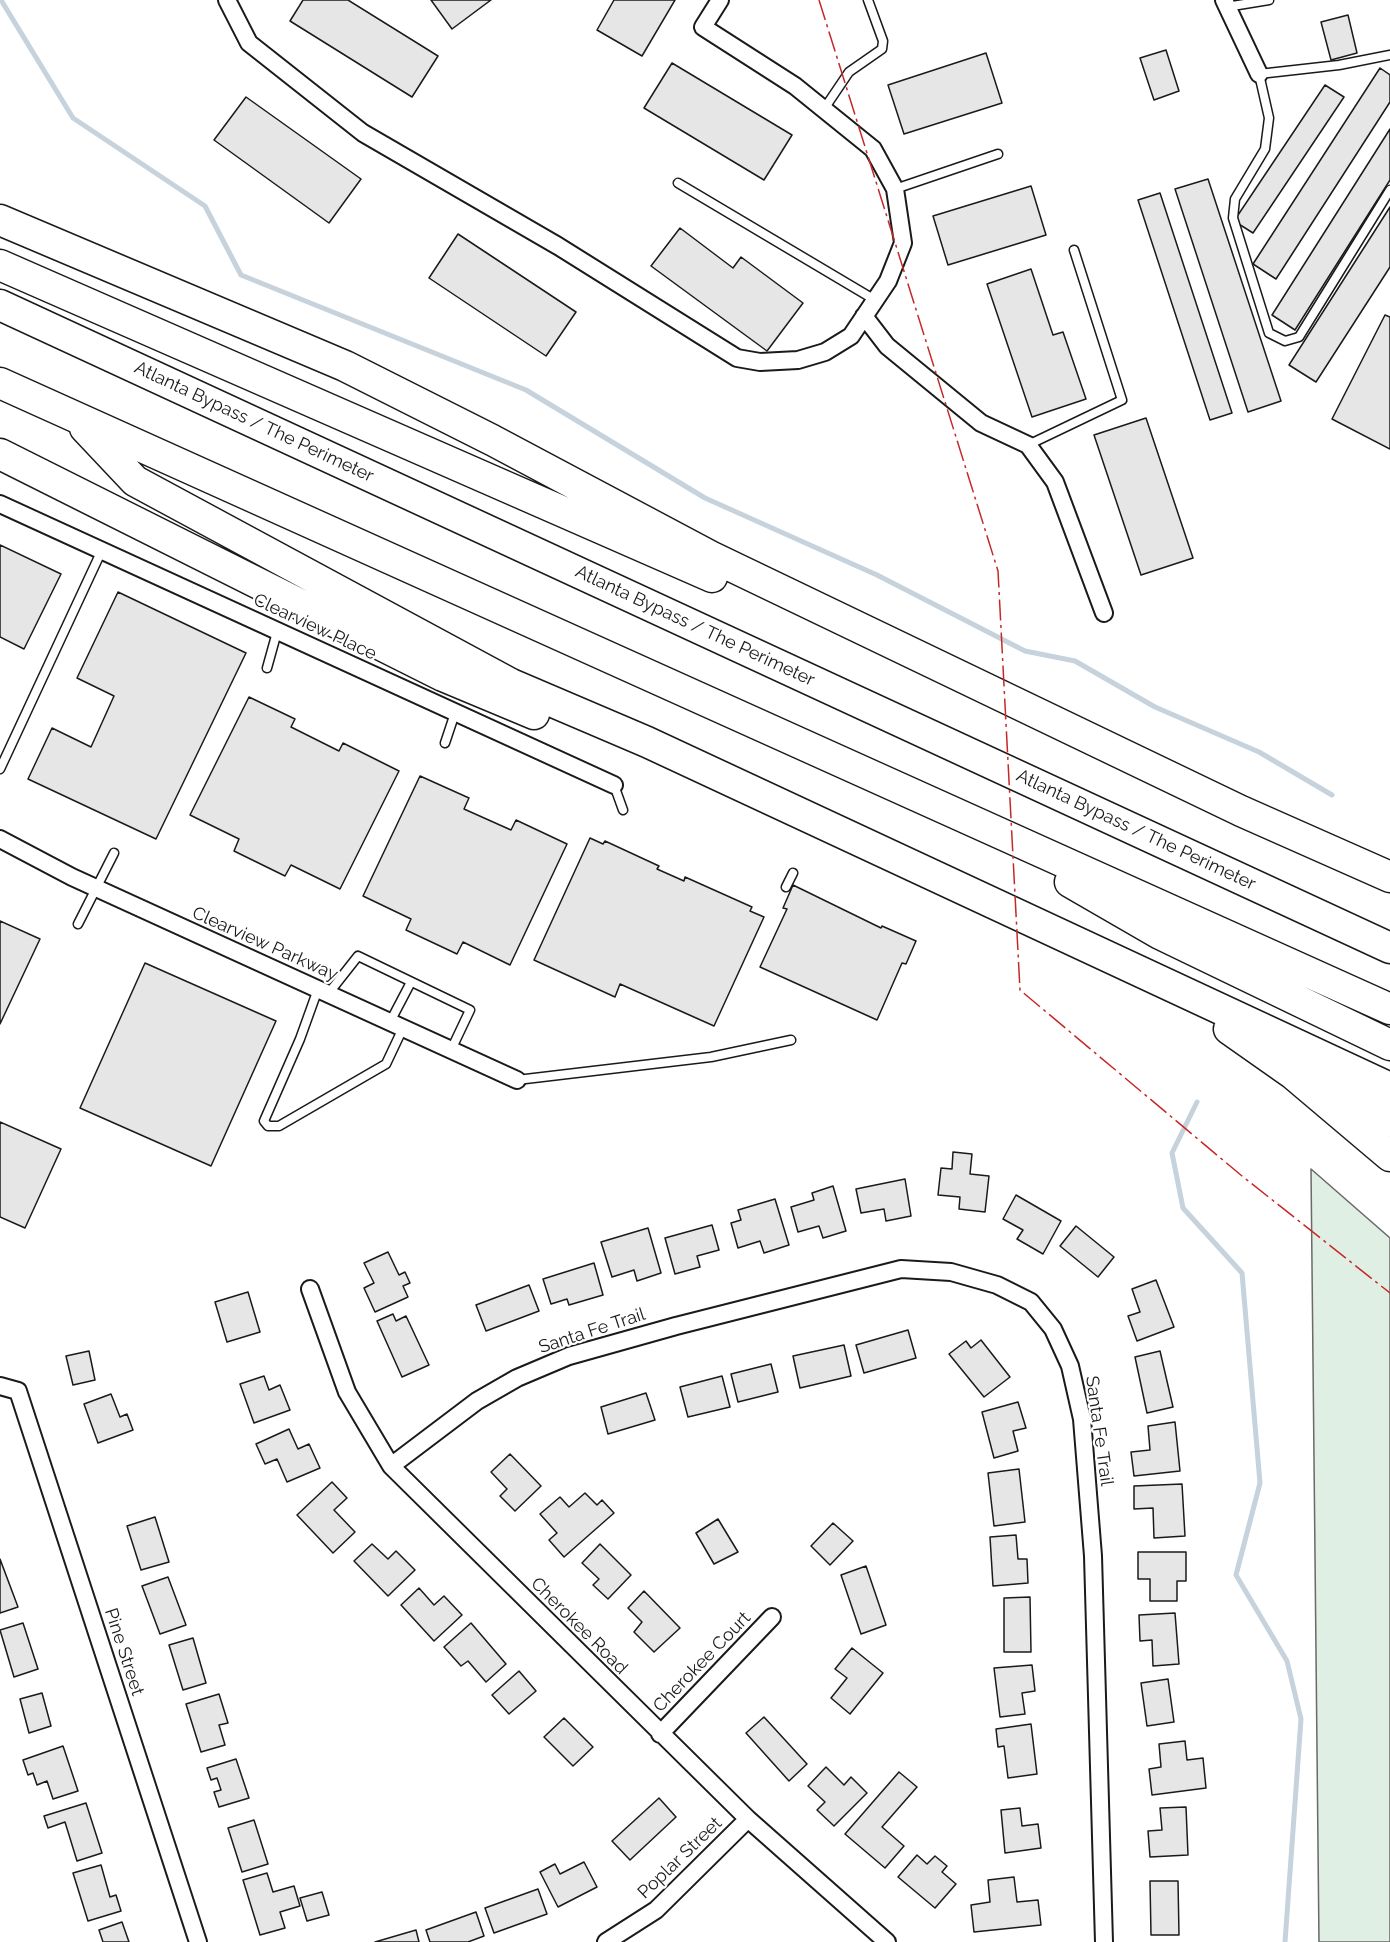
<!DOCTYPE html>
<style>
body{margin:0}
canvas{display:block;background:#fff}
</style>
<canvas width="1390" height="1942"></canvas>
<script>
const c = document.querySelector('canvas').getContext('2d');
c.lineJoin = 'round';
function paint(path, color) { c.fillStyle = color; c.fill(path, 'evenodd'); }
function trace(path, color, width, dash) { c.strokeStyle = color; c.lineWidth = width; c.lineCap = dash ? 'butt' : 'round'; c.setLineDash(dash || []); c.stroke(path); }
function write(font, color, halo, rows, align = 'center') {
  c.font = font + ' Raleway,sans-serif'; c.lineWidth = 4.5; c.setLineDash([]); c.textBaseline = 'middle'; c.strokeStyle = halo; c.fillStyle = color; for (const [text, x, y, turn = 0] of rows) {
    c.save(); c.translate(x, y); c.rotate((+turn || 0) * Math.PI / 180); c.textAlign = isNaN(turn) ? turn : align; if (halo) c.strokeText(text, 0, 0); c.fillText(text, 0, 0); c.restore();
  }
}
const green = new Path2D(`
 M1311,1169L1390,1238V1942H1319Z`);
paint(green, '#e0efe3');
trace(green, '#6a6a6a', 1.5);
trace(new Path2D(`
 M1,0L73,118L205,206L241,275L526,390L705,498L877,575L1025,651L1075,661L1155,707L1259,752L1332,795
 M1197,1102L1172,1153L1183,1208L1242,1273L1260,1483L1236,1575L1287,1661L1301,1719L1285,1942`), '#c6d2dc', 5);
const building = new Path2D(`
 M303,0H348L438,56L412,97L290,21Z
 M431,0H491L452,29Z
 M614,0H675L642,56L597,30Z
 M1348,15L1357,53L1331,60L1321,22Z
 M1166,50L1179,91L1154,100L1140,58Z
 M986,53L1002,103L904,134L888,85Z
 M672,63L792,135L764,180L644,108Z
 M1380,68L1390,75V102L1276,279L1253,264Z
 M1325,85L1344,97L1253,233L1234,221Z
 M246,97L361,179L329,223L214,140Z
 M1390,129V180L1295,330L1272,315Z
 M1208,179L1281,401L1248,412L1175,189Z
 M1031,186L1046,235L948,265L933,216Z
 M1160,193L1232,413L1210,420L1138,200Z
 M1390,207V267L1316,382L1289,365Z
 M680,228L733,268L741,257L803,303L767,351L651,266Z
 M458,234L576,312L546,356L429,278Z
 M1031,269L1053,335L1063,332L1086,399L1032,417L987,284Z
 M1385,315L1390,317V449L1332,419Z
 M1146,418L1193,558L1141,575L1094,435Z
 M0,545L61,574L24,649L0,637Z
 M118,592L246,653L156,839L28,779L52,728L91,747L114,696L77,678Z
 M249,697L295,719L291,727L339,751L343,743L399,771L340,889L291,865L285,876L234,851L239,839L190,815Z
 M420,776L469,798L464,809L511,830L516,820L567,844L510,965L463,942L457,954L406,930L411,919L363,896Z
 M590,838L603,844L605,841L659,866L657,869L684,881L685,877L752,907L750,911L764,917L714,1026L620,984L615,997L534,960Z
 M793,885L881,928L882,926L916,941L906,964L902,963L877,1020L760,967L787,909L783,908Z
 M0,921L40,939L0,1024Z
 M145,963L276,1021L211,1166L80,1108Z
 M0,1122L61,1149L25,1228L0,1217Z
 M953,1152L972,1154L970,1174L989,1176L985,1212L959,1209L960,1197L938,1195L941,1168L952,1169Z
 M905,1179L911,1216L886,1221L884,1209L861,1213L856,1189Z
 M833,1186L846,1231L823,1238L819,1226L798,1232L791,1207L814,1200L812,1193Z
 M1016,1195L1061,1221L1043,1254L1017,1239L1023,1230L1003,1219Z
 M775,1199L789,1245L764,1253L760,1241L738,1248L731,1223L741,1220L738,1210Z
 M712,1225L719,1250L697,1256L700,1267L675,1274L665,1238Z
 M1076,1226L1114,1257L1098,1277L1060,1246Z
 M648,1228L661,1273L637,1281L634,1270L612,1277L601,1242Z
 M388,1252L399,1275L405,1272L410,1283L403,1286L408,1297L375,1312L364,1288L374,1283L364,1263Z
 M594,1263L603,1295L569,1305L567,1299L551,1304L543,1279Z
 M1156,1280L1174,1327L1137,1341L1128,1316L1140,1312L1132,1289Z
 M529,1285L539,1311L486,1331L476,1305Z
 M248,1292L260,1332L227,1342L215,1302Z
 M393,1314L396,1321L406,1316L429,1365L402,1377L377,1321Z
 M908,1330L916,1358L864,1373L856,1345Z
 M981,1340L1010,1377L984,1397L949,1354L966,1341L971,1348Z
 M844,1345L851,1376L800,1388L793,1356Z
 M89,1351L95,1380L73,1385L66,1356Z
 M1160,1351L1173,1407L1147,1413L1135,1357Z
 M771,1364L778,1392L738,1402L731,1374Z
 M264,1376L269,1390L280,1385L290,1410L254,1423L240,1384Z
 M722,1376L730,1407L688,1417L680,1387Z
 M646,1393L655,1420L608,1434L601,1407Z
 M111,1394L120,1417L127,1414L133,1430L98,1443L84,1404Z
 M1018,1402L1026,1428L1013,1431L1018,1451L994,1458L982,1412Z
 M1175,1422L1180,1471L1134,1476L1131,1452L1150,1450L1148,1426Z
 M289,1429L298,1449L309,1444L320,1468L287,1482L277,1459L265,1464L256,1444Z
 M510,1454L541,1486L515,1511L500,1496L507,1489L491,1472Z
 M1019,1469L1025,1522L994,1526L988,1473Z
 M332,1482L347,1498L334,1510L355,1532L333,1553L297,1515Z
 M1182,1484L1185,1536L1154,1538L1153,1508L1134,1509V1486Z
 M585,1493L597,1505L602,1500L614,1513L564,1557L549,1540L557,1533L540,1514L560,1497L569,1507Z
 M155,1517L169,1562L141,1570L127,1526Z
 M718,1519L738,1552L714,1564L696,1533Z
 M833,1523L853,1541L830,1565L811,1546Z
 M1016,1535L1018,1559H1027L1028,1583L993,1586L990,1537Z
 M372,1544L388,1559L396,1551L415,1570L388,1596L354,1561Z
 M600,1544L631,1575L608,1599L593,1585L599,1579L582,1563Z
 M1138,1552H1186V1581H1177V1601H1150V1579H1138Z
 M0,1559L18,1607L0,1613Z
 M866,1566L886,1625L861,1634L841,1575Z
 M168,1577L186,1625L160,1634L142,1586Z
 M419,1588L434,1605L444,1596L462,1615L434,1641L401,1605Z
 M644,1591L680,1628L654,1652L634,1632L642,1622L628,1608Z
 M1030,1597L1031,1652H1004V1598Z
 M1175,1613L1179,1664L1153,1666L1152,1640L1140,1641L1139,1615Z
 M23,1623L38,1669L14,1677L0,1630Z
 M471,1623L506,1664L486,1682L468,1661L461,1666L444,1647Z
 M193,1638L206,1683L183,1690L169,1645Z
 M852,1648L883,1673L850,1714L831,1698L847,1678L835,1669Z
 M1032,1665L1035,1691L1022,1693L1025,1714L1000,1717L994,1668Z
 M519,1671L536,1691L509,1714L492,1695Z
 M1168,1679L1174,1722L1147,1726L1141,1683Z
 M42,1693L51,1726L29,1733L20,1699Z
 M219,1694L228,1723L219,1725L225,1745L201,1752L186,1704Z
 M764,1717L807,1764L789,1781L746,1733Z
 M564,1718L593,1747L573,1766L544,1737Z
 M1031,1724L1037,1774L1008,1778L1004,1746L998,1747L996,1729Z
 M1185,1741L1187,1760L1203,1758L1206,1788L1152,1795L1149,1769L1161,1767L1159,1744Z
 M63,1746L78,1791L53,1799L47,1781L37,1785L33,1773L28,1775L23,1760Z
 M236,1759L249,1798L219,1807L214,1792L221,1790L217,1778L211,1780L207,1768Z
 M826,1767L844,1785L851,1777L867,1793L834,1826L817,1810L825,1802L808,1786Z
 M899,1772L917,1787L882,1827L904,1846L885,1868L845,1834Z
 M659,1798L676,1817L630,1860L612,1841Z
 M86,1803L102,1853L77,1861L65,1822L48,1828L44,1816Z
 M1186,1807L1188,1855L1150,1857L1148,1831L1162,1830L1160,1808Z
 M1020,1808L1022,1826L1038,1824L1041,1848L1005,1853L1001,1810Z
 M254,1820L268,1864L242,1872L228,1828Z
 M917,1855L927,1864L935,1856L947,1866L942,1872L956,1884L935,1908L898,1877Z
 M584,1862L597,1887L558,1907L540,1872L555,1864L560,1874Z
 M101,1865L110,1897L116,1895L121,1911L88,1921L73,1873Z
 M267,1873L273,1892L294,1886L300,1906L280,1912L285,1928L260,1935L243,1880Z
 M1014,1877L1017,1902L1038,1900L1041,1925L974,1932L971,1905L990,1902L988,1880Z
 M1150,1881H1178L1179,1935H1151Z
 M538,1889L547,1914L494,1933L485,1908Z
 M322,1892L329,1915L307,1921L300,1898Z
 M476,1912L484,1936L468,1942H430L426,1930Z
 M122,1922L129,1942H103L99,1930Z
 M416,1930L419,1942H375Z`);
paint(building, '#e6e6e6');
trace(building, '#1a1a1a', 1.5);
const lane = new Path2D(`
 M1226,7L1269,0
 M1390,55L1339,65L1259,74L1269,118L1265,149L1235,199L1233,218L1269,333L1285,341L1299,337L1390,190
 M824,109L849,72L882,49L883,41L868,0
 M678,183L875,300
 M895,189L998,154
 M1028,445L1122,400L1074,250
 M267,668L277,632
 M445,743L455,713
 M0,769L102,550
 M614,785L623,810
 M786,887L793,873
 M78,924L114,853
 M318,989L300,1039L264,1121L268,1126H279L386,1064L403,1028
 M328,994L358,956L470,1010L451,1050
 M390,1022L411,982
 M517,1080L711,1057L791,1040`);
const street = new Path2D(`
 M227,0L249,43L363,133L558,246L737,358L760,362L798,360L825,352L851,336L888,281L903,243L895,189L873,149L795,86L703,27L720,0
 M1224,0L1259,74
 M864,316L887,346L981,423L1028,445L1055,482L1104,613
 M0,504L614,785
 M0,839L72,877L517,1080
 M310,1289L347,1392L391,1466L748,1819L887,1942
 M0,1386L18,1391L198,1942
 M391,1466L477,1401L517,1378L569,1356L676,1326L901,1269L951,1272L997,1285L1031,1302L1053,1329L1070,1366L1082,1419L1093,1556L1104,1942
 M660,1734L772,1617
 M606,1942L656,1910L748,1819`);
const highway = new Path2D(`
 M0,220L345,366L492,440L710,556L1241,811L1390,877
 M0,265L712,577
 M0,305L1390,948
 M0,383L1390,1009
 M85,428L135,481L511,684L647,742L1390,1088
 M0,454L443,676L534,714
 M1070,882L1160,934L1390,1045
 M1229,1029L1293,1074L1390,1156
 M1320,1072L1390,1121`);
trace(lane, '#1a1a1a', 11);
trace(street, '#1a1a1a', 20);
trace(highway, '#1a1a1a', 33);
trace(lane, '#fff', 8);
trace(street, '#fff', 16);
trace(highway, '#fff', 30);
trace(new Path2D(`
 M819,0L998,571L1020,990L1242,1176L1390,1293`), '#c62828', 1.5, [21, 4.5, 3, 4.5]);
write('18px', '#1a1a1a', '#fff', [
 ["Atlanta Bypass / The Perimeter",254,422,25],
 ["Atlanta Bypass / The Perimeter",695,626,25],
 ["Clearview Place",315,627,25],
 ["Atlanta Bypass / The Perimeter",1136,830,25],
 ["Clearview Parkway",265,944,24],
 ["Santa Fe Trail",592,1331,-18],
 ["Santa Fe Trail",1099,1431,82],
 ["Cherokee Road",579,1626,45],
 ["Pine Street",124,1652,72],
 ["Cherokee Court",702,1662,-46],
 ["Poplar Street",680,1858,-44]
]);
</script>
